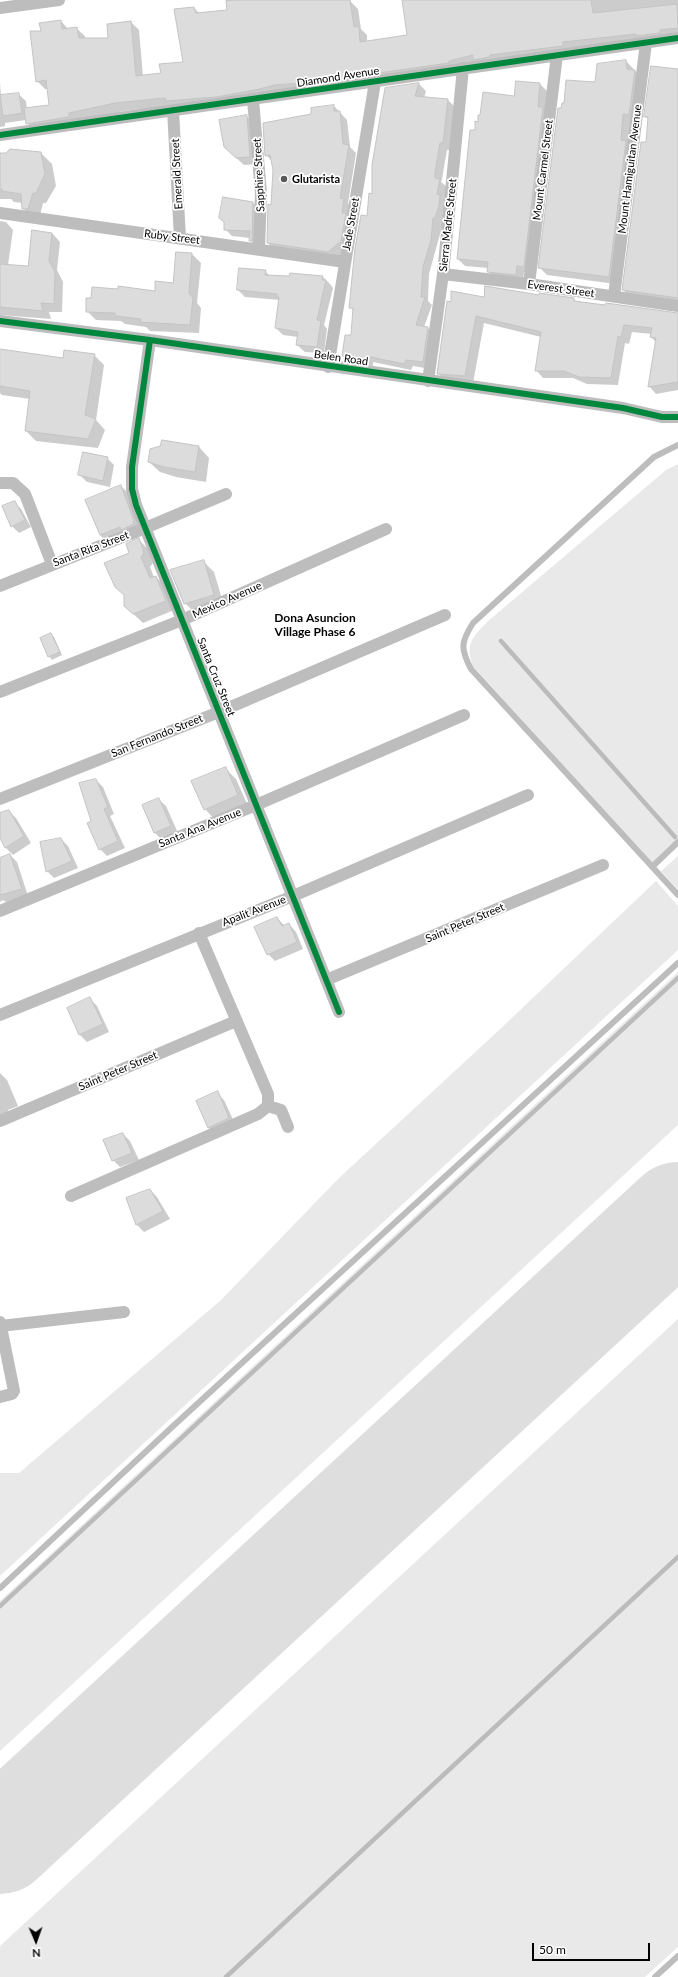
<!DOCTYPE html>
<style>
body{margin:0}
#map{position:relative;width:678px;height:1977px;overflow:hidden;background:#fff;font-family:Lato,sans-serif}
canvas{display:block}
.north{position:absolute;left:16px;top:1921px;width:40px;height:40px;-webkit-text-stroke:3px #fff;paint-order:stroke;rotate:178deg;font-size:11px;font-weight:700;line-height:16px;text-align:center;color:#000}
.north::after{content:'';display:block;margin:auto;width:14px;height:18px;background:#000;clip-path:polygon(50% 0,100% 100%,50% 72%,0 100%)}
.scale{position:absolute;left:532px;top:1943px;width:118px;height:18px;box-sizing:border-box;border:2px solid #000;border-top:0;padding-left:5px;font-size:12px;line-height:14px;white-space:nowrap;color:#000;-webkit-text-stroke:3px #fff;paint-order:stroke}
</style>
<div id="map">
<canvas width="678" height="1977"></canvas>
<div class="north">N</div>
<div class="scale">50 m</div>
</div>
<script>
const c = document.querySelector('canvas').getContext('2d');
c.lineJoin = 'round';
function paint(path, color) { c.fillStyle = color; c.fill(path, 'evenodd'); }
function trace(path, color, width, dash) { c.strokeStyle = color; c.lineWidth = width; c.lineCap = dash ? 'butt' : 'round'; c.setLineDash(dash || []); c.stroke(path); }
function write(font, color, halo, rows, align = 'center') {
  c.font = font + ' Lato,sans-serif'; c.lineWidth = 3.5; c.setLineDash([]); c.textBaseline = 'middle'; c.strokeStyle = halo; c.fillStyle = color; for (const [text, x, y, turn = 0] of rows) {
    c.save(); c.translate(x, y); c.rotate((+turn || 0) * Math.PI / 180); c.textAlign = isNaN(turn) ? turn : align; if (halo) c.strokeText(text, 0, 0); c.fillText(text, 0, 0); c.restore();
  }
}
paint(new Path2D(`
 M678,464V844L654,866L473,666C465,644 472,638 487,622L666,470Z
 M678,856V890L661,871Z
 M656,881L678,906V950L0,1576V1473H19L221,1300L339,1178L497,1032Z
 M678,972V1125L0,1751V1601Z
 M678,1319V1947L645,1977H0V1946Z`), '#e9e9e9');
paint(new Path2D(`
 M242,0L350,1L358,9L361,29L367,35V42L408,36L403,0H678V39L172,106L124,111L35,131L27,123L26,120L5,123V126L0,127V83L1,96L18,94L26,101L27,109L50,106L48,89H45L37,81L42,32L61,21L68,29L76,28L85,36V39H109L131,22L139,30L143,76L162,74L184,62L194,8L199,13L228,11Z
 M626,61L642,78L616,284L547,275L540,268L562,109Z
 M678,70V304L631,297L623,290L646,143L649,120L645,116Z
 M419,84L426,91L424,98L448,100L455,107L450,150H447L442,179L441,182L447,187L444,200L447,203L445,216L429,274L428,301L432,305L424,327L428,328L435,335L430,369L413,366L411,370L373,362V366L350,363L343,356L351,336L354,311L350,307L373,195Z
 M540,84L547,91L530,273L524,272L523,281L495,278L488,271V268L465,266L458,259L476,131L478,123L515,97Z
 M334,106L347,120L350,147L356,153L348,203L352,207L348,249L336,259L275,251L268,243L274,170L272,161L266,155L312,115Z
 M246,116L253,123L257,164L244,165L232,154Z
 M41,153L52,164L56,186L46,203H43L39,220L34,219L23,208V203L14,202L11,199H0V154Z
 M253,203L260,210L257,248L250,240V238L232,236L225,229Z
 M0,221L6,222L13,230L8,265L29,267L52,233L60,242L57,270L63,282L62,312H49L51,319L0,315Z
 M192,254L201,263L197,303L201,308L199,333L150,331L146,327L125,324L121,321L96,320L87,311L156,293L174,284Z
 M265,271L270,276L290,277L291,274L323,277L330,284L333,288L324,325L327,329L324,353L305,352L297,345L298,337L283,335L276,328L280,300L245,297L238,290Z
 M486,288L514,291L517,293L574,299L577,303L678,316V390L656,394L649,386L656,342L651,337L652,334L632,332L629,344L625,343L618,385L587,384L573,378H543L536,370L541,337L484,323L473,383L445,381L438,373L451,303L485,298Z
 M0,350L64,359L94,355L104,365L96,420L105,430L98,448L36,441L26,431L30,399L2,395L0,393Z
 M161,447H199L209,458L206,482L176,477L160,472L149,462Z
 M107,458L114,465L110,487L87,482L80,475Z
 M121,486L132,497L144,535L132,540L130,538L111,546L100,535L88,504Z
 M14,502L21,509L31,527L19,533L12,526Z
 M139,540L148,549L153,563L150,567L154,577H156L165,586L174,610L143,623L125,606L130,553Z
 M203,561L214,572L224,606L196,614L185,603Z
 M51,634L54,637L62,655L52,660L49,656Z
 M225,768L236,779L248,806L215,820L205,809Z
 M96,780L103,787L114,814L110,816L125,848L107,856L100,849L92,822Z
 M158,799L166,806L178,833L162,840L155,833L143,806Z
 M9,811L16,818L31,843L13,855L6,848L0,836V814Z
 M61,839L68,846L78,868L54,878L47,871Z
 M10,855L17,862L28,896L6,902L3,900L0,902V859Z
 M277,918L284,925L289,924L296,932L303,949L275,961L268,954Z
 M90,999L97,1006L109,1032L87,1042L80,1035L68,1009Z
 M0,1073L7,1080L18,1106L8,1110L12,1118L0,1122Z
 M217,1093L224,1100L236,1126L215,1134L208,1127Z
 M123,1134L130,1141L139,1160L120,1167L113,1160Z
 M150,1190L157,1197L170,1219L144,1232L137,1225Z`), '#0003');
trace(new Path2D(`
 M501,641L675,837
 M0,1606L678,978
 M226,1977L678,1557`), '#bbb', 4.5);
trace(new Path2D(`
 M0,1841L678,1215`), '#dedede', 106);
const building = new Path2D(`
 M239,0H350L354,27L359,26L360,42L407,35L402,0H591L593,13L677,4L678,28L660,30V33L636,36V34L563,42V46L490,55V57L473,60V55L449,61V63L315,82L275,85L255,90L216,97L166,101L165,98L115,103L69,113V117L26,124L24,108L49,105L46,80L36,82L30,31H41L39,23L61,20L62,29L77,27L79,38H108L107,24L131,21L136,76L161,73L159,64L183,62L174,9L194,7L196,13L227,10L226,1Z
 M626,60L627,69L635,70L629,115L623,114L621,140L626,141L609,277L538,268L558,108H561L562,103H564L566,80L595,82L597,64Z
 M651,66L678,69V298L622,290L641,142H646L648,117H644Z
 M516,81L540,83L538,107H543L524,267L517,266L516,275L487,272L488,262L457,259L470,130H475V121L478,122V115H480L483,92L514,96Z
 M419,83L415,96L448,99L443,143H440L435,172V178L440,179L437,194L440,195L439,206L435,218H433L431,240L423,267L421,297H425L416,325L428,327L423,362L406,360L404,364L366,356V359L342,356L345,335H351L353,308H349L355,248L361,215L367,216L369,193L372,194V165L385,88Z
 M19,93L22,113L3,116L0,95Z
 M334,105V111H340L343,144L349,145L340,198L344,199L342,213H346L341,241L328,252L267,243L268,204L271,205L273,170L270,155L265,156L263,123L311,114V108Z
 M247,115L250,157L236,158L224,147L219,120Z
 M10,149L41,152L45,174L36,193H33L28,209H22L21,194L2,191V189H0V153H6Z
 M223,197L253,202L252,241H249L250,231L224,230V222L219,218Z
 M32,230L52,233L49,261L55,272L54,304L41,303L43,311L0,307V264L28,266Z
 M176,252L192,253L189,293L193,298L190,325L140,322L141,319L115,316V313L86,312V298H91L92,287L118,289V286L155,291V281L173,283Z
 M239,268L266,270L265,275L289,276L290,273L323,276L322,280H326L317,320L321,321L317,347L296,345L298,332L275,328L279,297H277V294L237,290Z
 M485,286L539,295V293L574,298V301L605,305L606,303L678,313V382L648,387L656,338L650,337L652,328L624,325L621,337L618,336L611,378L579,377L564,371H535L541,332L476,316L465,376L437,374L447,301L451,302V291L484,297Z
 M0,349L63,358L64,350L95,354L85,415L96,419L88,439L25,431L30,391L0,386Z
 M162,440L199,446L195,472L164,467L148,462L150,449L160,446Z
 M83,452L108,457L103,481L78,475Z
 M121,485L134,521L133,522L134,524L121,530L120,527L100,535L85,500Z
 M15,501L25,520L11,527L2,506Z
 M139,538L144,553L141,557L150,578L156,576L166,601L133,614L124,606V595L115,587L104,563L129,553L126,544Z
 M204,560L214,595L184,604L170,570Z
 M51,633L60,652L48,657L40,638Z
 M226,767L238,795L204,810L191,781Z
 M96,779L108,807L104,809L118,841L99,850L87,823L91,821L79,783Z
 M159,798L171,826L154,833L142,805Z
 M9,810L24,836L5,848L0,838V813Z
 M61,838L72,861L46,872L40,842Z
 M10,854L22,889L0,895V858Z
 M277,917L282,926L289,923L297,942L267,955L254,927Z
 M90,997L103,1024L79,1035L67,1008Z
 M218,1091L229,1118L208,1128L196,1101Z
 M123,1133L132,1153L112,1161L103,1140Z
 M150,1189L163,1211L136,1225L126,1198Z`);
paint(building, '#dcdcdc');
trace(building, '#c4c4c4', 1);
trace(new Path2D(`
 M678,445L654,457L473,623C461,642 460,648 471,669L678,895
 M652,867L678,842
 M0,1588L171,1428L678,963
 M655,1977L678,1956`), '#bdbdbd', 6);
trace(new Path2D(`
 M0,8L59,0
 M253,100L261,193L259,249
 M173,110L180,238
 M0,135L678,38
 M0,213L345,262
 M443,274L529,284L678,306
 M529,284L557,55
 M614,296L646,43
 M0,321L150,340L623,408L662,417H678
 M150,340L132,467V489L136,505L339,1012
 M328,367L375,82
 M428,381L443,274L463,68
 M0,483H13L25,494L52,564
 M0,586L145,528L226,494
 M0,692L182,620L386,529
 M0,799L219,712L445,615
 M0,911L256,805L464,715
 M326,980L603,865
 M0,1015L293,896L528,795
 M268,1106L281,1110L288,1127
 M0,1121L236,1021
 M71,1196L258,1114L268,1106V1094L199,933
 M0,1322L14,1391L12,1394L0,1397
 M0,1326L124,1312`), '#bdbdbd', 12);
trace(new Path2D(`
 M0,135L678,38
 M0,321L150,340L623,408L662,417H678
 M150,340L132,467V489L136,505L339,1012`), '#00873e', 6);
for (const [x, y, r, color] of [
 [284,179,4,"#595959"]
]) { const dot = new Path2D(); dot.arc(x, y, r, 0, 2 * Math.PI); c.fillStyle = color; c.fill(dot); trace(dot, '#fff', 1.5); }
write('11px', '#000', '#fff', [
 ["Diamond Avenue",338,77,-9],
 ["Mount Hamiguitan Avenue",630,169,-83],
 ["Mount Carmel Street",543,170,-83],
 ["Emerald Street",177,174,-93],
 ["Sapphire Street",259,175,-93],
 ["Jade Street",351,224,-80],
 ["Sierra Madre Street",448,225,-84],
 ["Ruby Street",172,237,7],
 ["Everest Street",561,289,8],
 ["Belen Road",341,358,8],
 ["Santa Rita Street",91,549,-21],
 ["Mexico Avenue",227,600,-24],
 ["Santa Cruz Street",216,677,68],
 ["San Fernando Street",157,736,-22],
 ["Santa Ana Avenue",200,828,-22],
 ["Apalit Avenue",254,911,-21],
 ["Saint Peter Street",465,923,-23],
 ["Saint Peter Street",118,1071,-23]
]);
write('bold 11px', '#000', '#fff', [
 ["Glutarista",292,179]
], 'left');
write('bold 12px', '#000', '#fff', [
 ["Dona Asuncion",315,618],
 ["Village Phase 6",315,632]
]);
</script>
